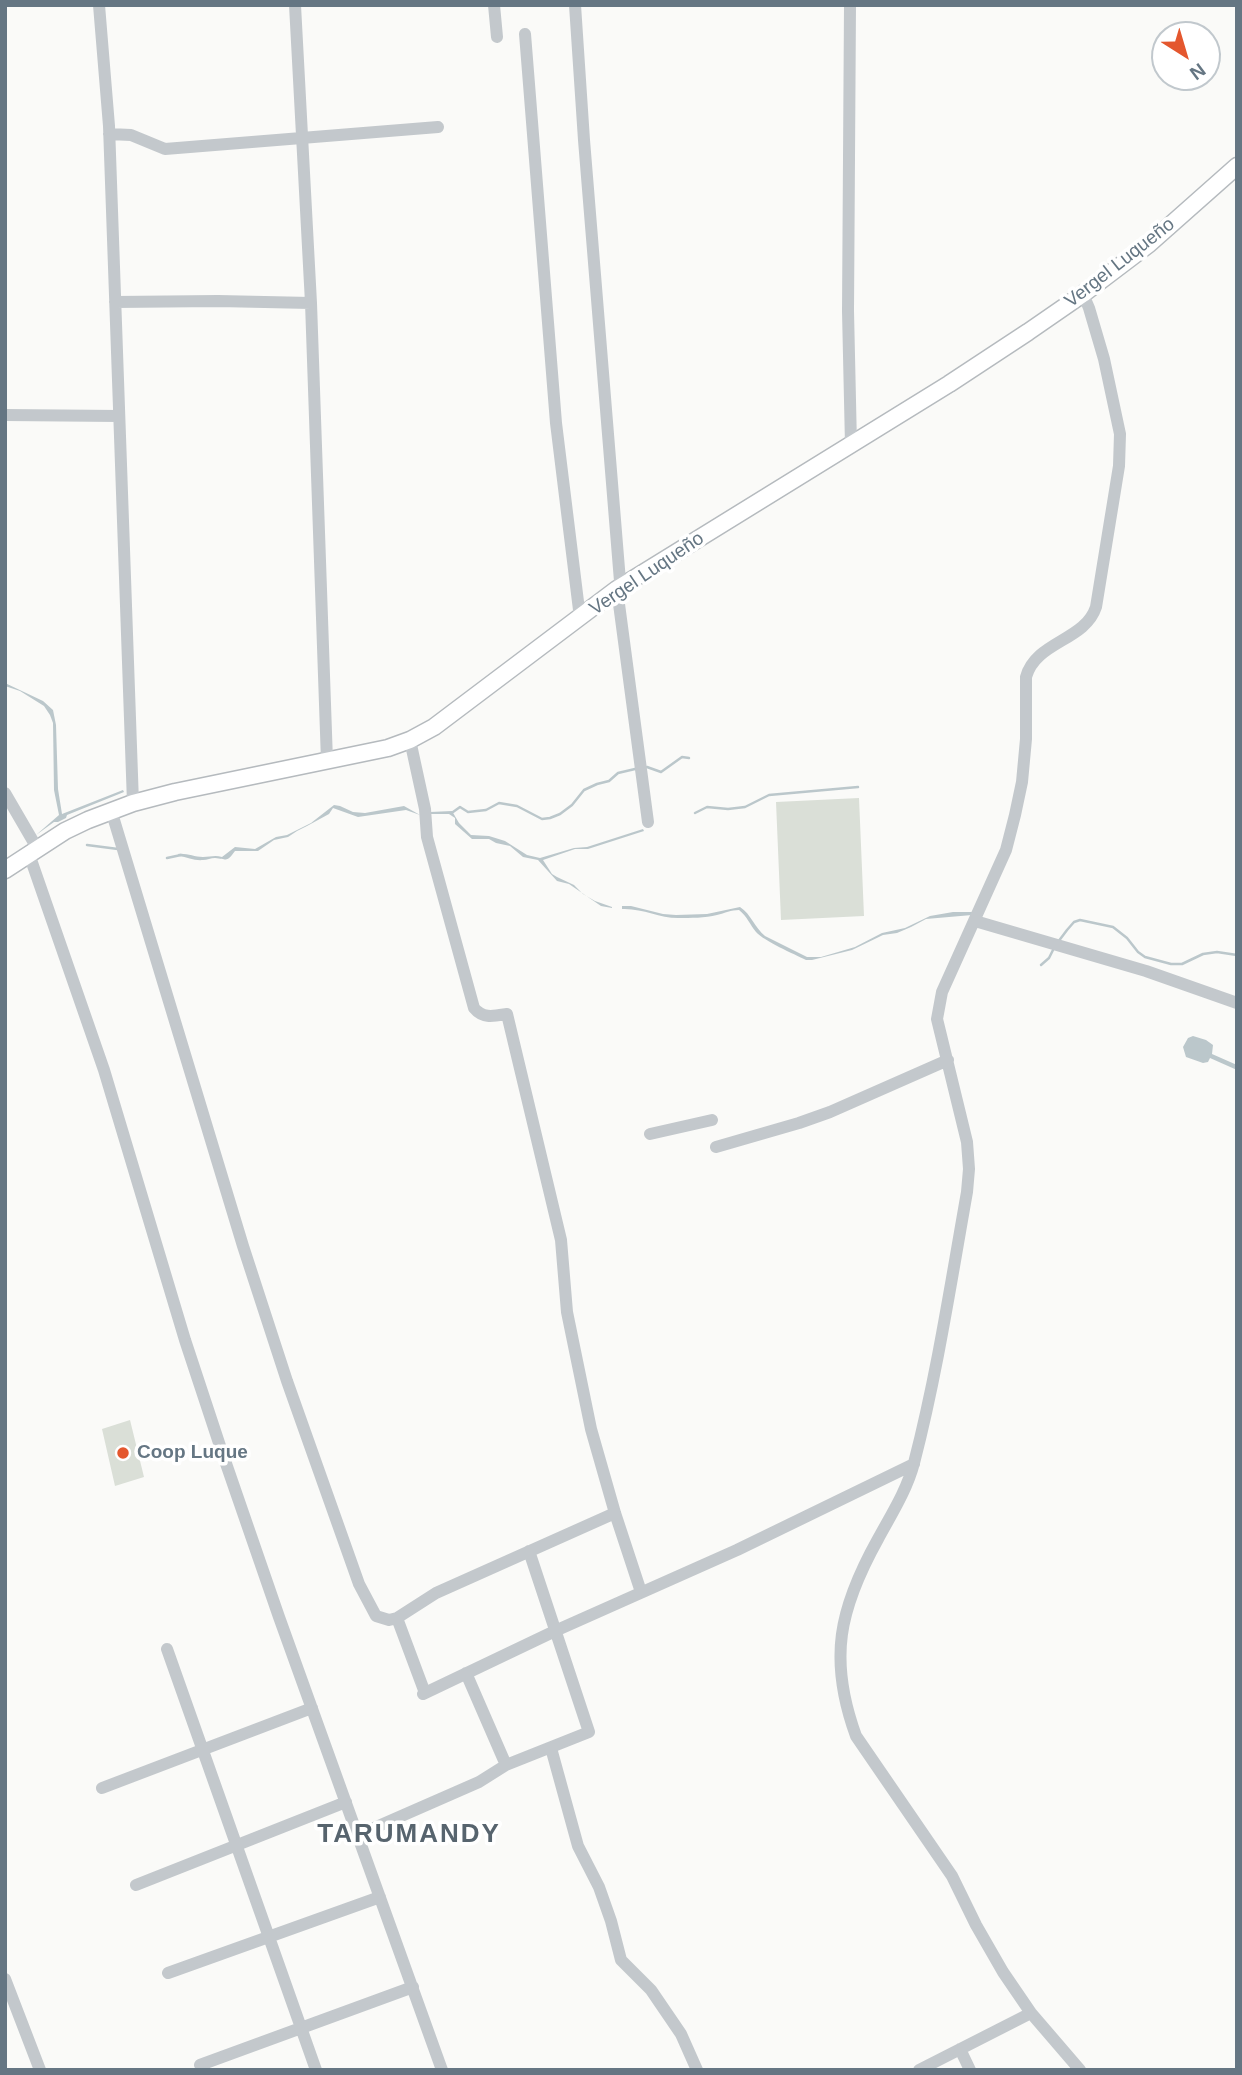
<!DOCTYPE html>
<meta charset="utf-8">
<style>
body{margin:0}
#map{position:relative;width:1242px;height:2075px;overflow:hidden;background:#fafaf8;font-family:Arial,sans-serif}
canvas{display:block}
.frame{position:absolute;inset:0;border:7px solid #657683;pointer-events:none}
.north{position:absolute;left:1151px;top:21px;width:70px;height:70px;box-sizing:border-box;background:#fff;border:2px solid #c1c8cd;border-radius:50%;rotate:143deg;font-size:19px;font-weight:700;line-height:28px;text-align:center;color:#657683}
.north::after{content:'';display:block;margin:auto;width:24px;height:32px;background:#e4572e;clip-path:polygon(50% 0,100% 100%,50% 72%,0 100%)}
</style>
<div id="map">
<canvas width="1242" height="2075"></canvas>
<div class="frame"></div>
<div class="north">N</div>
</div>
<script>
const c = document.querySelector('canvas').getContext('2d');
c.lineJoin = 'round';
function paint(path, color) { c.fillStyle = color; c.fill(path, 'evenodd'); }
function trace(path, color, width, dash) { c.strokeStyle = color; c.lineWidth = width; c.lineCap = dash ? 'butt' : 'round'; c.setLineDash(dash || []); c.stroke(path); }
function write(font, color, halo, rows, align = 'center') {
  c.font = font + ' Arial,sans-serif'; c.lineWidth = 7; c.setLineDash([]); c.textBaseline = 'middle'; c.strokeStyle = halo; c.fillStyle = color; for (const [text, x, y, turn = 0] of rows) {
    c.save(); c.translate(x, y); c.rotate((+turn || 0) * Math.PI / 180); c.textAlign = isNaN(turn) ? turn : align; if (halo) c.strokeText(text, 0, 0); c.fillText(text, 0, 0); c.restore();
  }
}
paint(new Path2D(`
 M859,798L864,916L781,920L776,802Z
 M130,1420L144,1477L115,1486L102,1429Z`), '#dadfd7');
paint(new Path2D(`
 M5,683L43,701L53,710L56,725L58,789L62,814L123,790L124,792L67,815L66,818L58,822H54L36,835L59,815L54,790L53,723L50,715L44,706L20,691L5,686Z
 M334,805L340,806L353,812L365,813L404,806L420,815L406,810L358,817L333,808L329,814L307,826L297,831L288,837L274,840L258,851H235C226,863 228,859 215,858C211,858 207,860 203,860C195,861 187,857 179,856L178,854C187,853 194,857 203,857C210,857 215,855 222,857L235,847L255,849L276,837L287,835L311,823Z
 M452,811L459,823L471,835L489,836L505,841L527,855L540,858L574,848L587,847L643,829L644,831L588,849H575L543,860L552,874L557,877L574,885L583,894L595,901L612,907V908L601,906L569,884L557,881L538,860L523,857L510,846L496,843L489,839H472L455,824V818L449,814H430V812Z
 M622,906H631L663,914L676,915L707,914L740,907C751,914 755,928 765,936L807,957H821L855,947L882,933L905,928L930,916L953,912H972V915L926,919L911,927L897,933L883,935L852,950L812,960H806C794,954 764,941 756,932C750,925 747,916 739,910C731,910 725,913 717,915C705,918 691,918 678,918C659,918 642,908 622,909Z
 M1193,1036L1206,1040L1213,1045L1212,1054L1237,1065V1070L1210,1058L1208,1062L1203,1063L1186,1057L1183,1047L1188,1038Z`), '#bbc7cb');
trace(new Path2D(`
 M647,767L661,772L682,757L689,758
 M453,812L460,807L468,812L486,810L499,803L517,806L542,819L550,818L560,814L572,805L584,790L597,784L609,781L618,773L635,769
 M695,813L707,807L728,809L745,807L769,795L858,787
 M87,845L118,849
 M167,858L181,855
 M1058,942L1067,930L1074,922L1080,920L1113,927L1127,938L1138,952L1145,957L1171,964H1182L1203,954L1217,952L1237,955
 M1041,965L1049,958L1054,948`), '#bbc7cb', 2.5);
const major = new Path2D(`
 M5,870L65,831L88,820L133,803L175,792L388,748L410,740L434,727L617,589L949,384L1028,332L1083,294L1149,244L1237,166`);
trace(major, '#b5babe', 19);
trace(new Path2D(`
 M99,5L109,126L133,803
 M295,5L311,303L327,761
 M494,5L497,37
 M575,5L584,140L620,581L617,589L648,822
 M850,5L848,311L851,445
 M525,34L556,423L580,618
 M109,134L131,135L165,149L438,127
 M115,302L218,301L311,303
 M5,415L119,416
 M410,740L425,809L427,837L474,1008C483,1019 494,1016 507,1014L561,1240L567,1312L591,1429L615,1513L641,1592
 M5,793L37,848
 M111,810L243,1246L287,1381L359,1584L376,1616L389,1620L397,1618L436,1593L615,1513
 M29,854L104,1070L185,1340L221,1449L279,1617L442,2070
 M975,921L1146,971L1237,1003
 M650,1134L712,1120
 M716,1147L799,1123L830,1112L948,1060
 M397,1618L425,1693
 M167,1649L316,2070
 M466,1673L506,1765
 M423,1694L555,1631L737,1550L914,1464
 M551,1748L578,1846L599,1887L611,1921L621,1960L651,1990L681,2034L697,2070
 M102,1788L312,1708
 M358,1835L479,1782L506,1765L589,1732L529,1551
 M136,1885L346,1802
 M168,1973L380,1897
 M5,1979L40,2070
 M960,2049L970,2070
 M200,2065L413,1987
 M919,2070L1031,2013
 M1080,2070L1031,2013L1003,1972L976,1925L952,1876L856,1736C828,1659 839,1609 878,1539C891,1515 907,1490 914,1463C937,1374 951,1282 967,1192L969,1169L967,1142L937,1019L942,992L1006,850L1015,815L1022,782L1026,739V677C1036,641 1085,641 1096,607L1119,466L1120,434L1104,359L1089,308L1083,294`), '#c3c8cc', 12);
trace(major, '#fff', 16);
for (const [x, y, r, color] of [
 [123,1453,7,"#e4572e"]
]) { const dot = new Path2D(); dot.arc(x, y, r, 0, 2 * Math.PI); c.fillStyle = color; c.fill(dot); trace(dot, '#fff', 2.5); }
write('19px', '#657683', '#fff', [
 ["Vergel Luqueño",1120,263,-38],
 ["Vergel Luqueño",647,574,-34]
]);
write('bold 19px', '#657683', '#fff', [
 ["Coop Luque",137,1453]
], 'left');
c.letterSpacing = '2px';
write('bold 26px', '#57646e', '#fff', [
 ["TARUMANDY",409,1835]
]);
c.letterSpacing = '0px';
</script>
